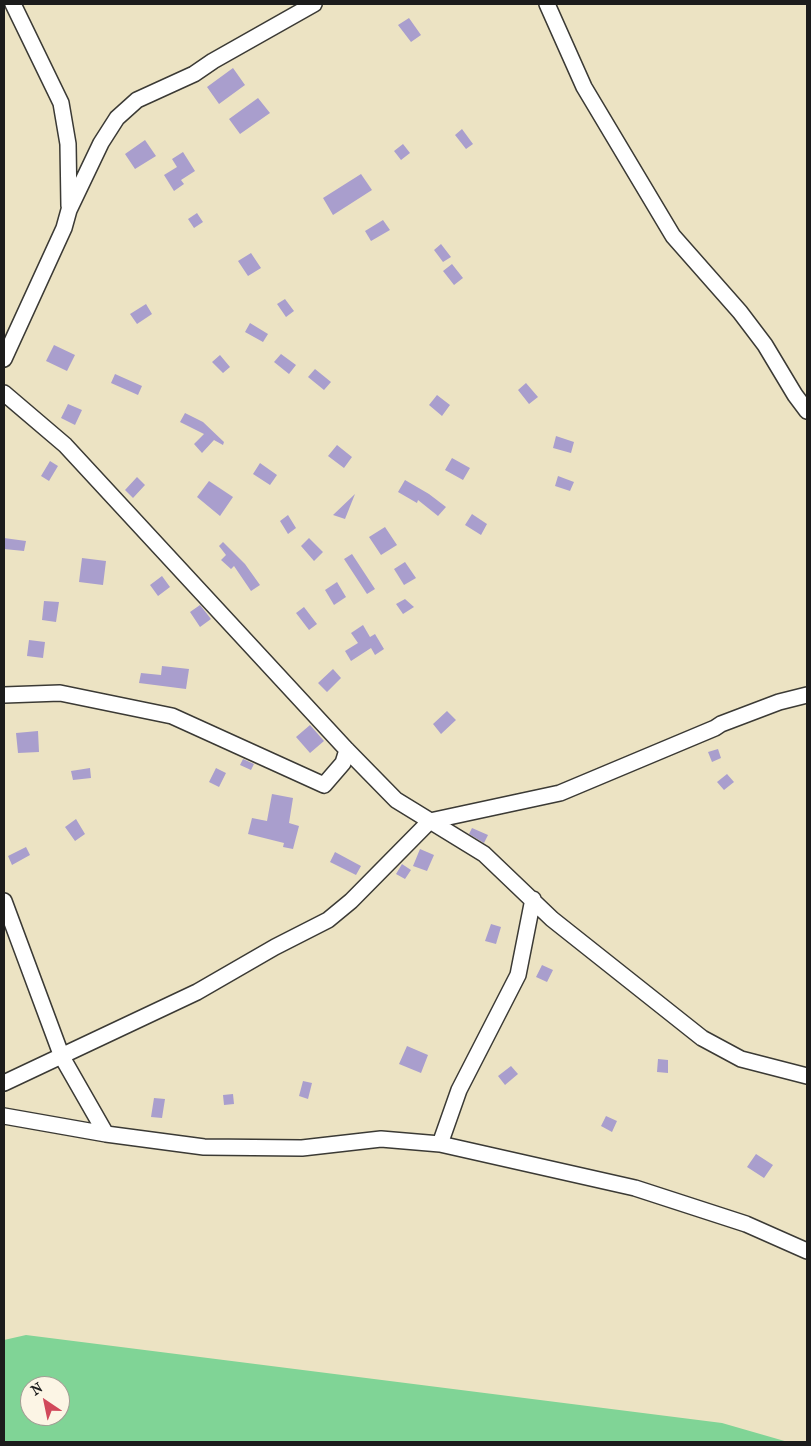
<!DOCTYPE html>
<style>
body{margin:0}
#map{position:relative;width:811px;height:1446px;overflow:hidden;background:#ece3c3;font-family:"IM FELL French Canon",serif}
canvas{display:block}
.frame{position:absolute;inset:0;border:5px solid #1c1c1c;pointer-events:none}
.north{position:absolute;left:20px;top:1376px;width:50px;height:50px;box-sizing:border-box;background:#fcf5e5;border:1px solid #a29e95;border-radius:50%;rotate:326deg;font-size:14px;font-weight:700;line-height:20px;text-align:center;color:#1c1c1c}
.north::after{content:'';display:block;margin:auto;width:18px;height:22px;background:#d1495b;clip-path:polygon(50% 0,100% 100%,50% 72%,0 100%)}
</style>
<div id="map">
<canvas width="811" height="1446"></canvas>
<div class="frame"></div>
<div class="north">N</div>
</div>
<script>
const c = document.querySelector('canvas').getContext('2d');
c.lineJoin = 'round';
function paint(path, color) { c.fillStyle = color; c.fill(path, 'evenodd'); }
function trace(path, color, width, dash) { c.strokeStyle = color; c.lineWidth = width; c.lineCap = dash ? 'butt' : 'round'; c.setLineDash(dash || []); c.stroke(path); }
paint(new Path2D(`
 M26,1335L722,1423L788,1442H4V1340ZM30,1386H60V1416H30Z`), '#80d496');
paint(new Path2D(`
 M409,18L421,35L411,42L398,25Z
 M233,68L245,85L219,104L207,87Z
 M258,98L270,113L240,134L229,119Z
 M462,129L473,144L466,149L455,135Z
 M145,140L156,156L135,169L125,154Z
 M403,144L410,153L401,160L394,151Z
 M183,152L195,171L181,180L184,184L174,191L164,175L177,167L172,159Z
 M361,174L372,190L333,215L323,198Z
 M197,213L203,222L194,228L188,219Z
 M383,220L390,230L371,241L365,231Z
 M441,244L451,257L443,262L434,250Z
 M251,253L261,268L248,276L238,261Z
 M452,264L463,278L454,285L443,271Z
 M285,299L294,311L286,317L277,304Z
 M146,304L152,314L137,324L130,314Z
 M250,323L268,334L263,342L245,332Z
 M54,345L75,355L67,371L46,361Z
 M281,354L296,365L289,374L274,362Z
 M220,355L230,367L223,373L212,362Z
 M315,369L331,382L324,390L308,377Z
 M115,374L142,386L138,395L111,383Z
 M526,383L538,397L529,404L518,390Z
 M437,395L450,405L442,416L429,405Z
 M68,404L82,410L75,425L61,418Z
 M185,413L203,422L224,442L223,445L214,440L202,453L194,444L204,434L180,422Z
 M556,436L574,442L571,453L553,448Z
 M337,445L352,457L344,468L328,456Z
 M452,458L470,468L463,480L445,470Z
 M50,461L58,466L49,481L41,476Z
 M260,463L277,475L270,485L253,474Z
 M558,476L574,482L570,491L555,486Z
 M137,477L145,485L133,498L125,490Z
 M405,480L429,494L446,507L438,516L418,500L417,503L398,492Z
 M209,481L233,497L220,516L197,497Z
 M355,494L345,519L333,515Z
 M472,514L487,524L481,535L465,525Z
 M288,515L296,528L288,534L280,521Z
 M385,527L397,545L381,555L369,537Z
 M4,538L26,541L24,551L4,549Z
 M309,538L323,552L314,561L301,546Z
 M223,542L245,564L260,585L251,591L234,566L231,569L221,560L226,555L219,546Z
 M352,554L375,589L367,594L344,559Z
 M82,558L106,561L103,585L79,582Z
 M405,562L416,578L404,585L394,569Z
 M162,576L170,587L158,596L150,585Z
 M337,582L346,597L334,605L325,590Z
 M405,599L414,607L403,614L396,604Z
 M44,601L59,602L56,622L42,620Z
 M200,605L211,619L200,627L190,612Z
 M304,607L317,624L309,630L296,613Z
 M363,625L370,637L375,634L384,649L375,655L371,648L351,661L345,651L358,643L351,633Z
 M29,640L45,642L43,658L27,656Z
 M162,666L189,669L186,689L139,683L141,673L161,675Z
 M333,669L341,678L327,692L318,683Z
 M447,711L456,720L441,734L433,724Z
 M310,725L324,741L310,753L296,737Z
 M38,731L39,752L18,753L16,733Z
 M718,749L721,758L712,762L708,752Z
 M243,759L254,764L251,770L240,765Z
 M90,768L91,778L73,780L71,771Z
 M216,768L226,773L219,787L209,782Z
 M727,774L734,782L724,790L717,782Z
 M272,794L293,798L289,823L299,826L293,849L283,847L284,843L248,834L252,818L267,821Z
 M76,819L85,834L75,841L65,827Z
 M472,828L488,835L484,843L469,834Z
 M26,847L30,855L12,865L8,856Z
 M420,849L434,855L427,871L413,866Z
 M335,852L361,866L356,875L330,862Z
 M402,864L411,870L405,879L396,874Z
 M491,924L501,927L496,944L485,941Z
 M542,965L553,970L547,982L536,977Z
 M407,1046L428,1055L421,1073L399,1064Z
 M658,1059L668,1060V1073L657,1072Z
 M511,1066L518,1074L505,1085L498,1076Z
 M303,1081L312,1083L308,1099L299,1096Z
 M233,1094L234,1104L224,1105L223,1095Z
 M154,1098L165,1099L162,1118L151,1117Z
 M606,1116L617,1121L612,1132L601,1126Z
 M756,1154L773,1165L764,1178L747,1167Z`), '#a99ecd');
const minor = new Path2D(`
 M13,4L61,103L68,144L69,206
 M547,4L584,87L673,236L740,312L765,345L795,395L807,411
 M4,359L64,228L69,210L101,143L117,118L137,100L194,74L213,61L314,4
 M4,393L65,445L347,750L396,800L484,854L552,919L702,1038L741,1059L807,1076
 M4,695L60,693L172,716L324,785L343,763L347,750
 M4,901L62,1057L106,1134
 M4,1083L197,992L275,947L328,920L351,901L430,821L560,793L715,728L721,724L779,702L807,695
 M4,1116L106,1134L204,1147L302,1148L381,1139L440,1144L635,1188L746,1224L807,1251
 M440,1144L459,1090L518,975L533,899`);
trace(minor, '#3b3a35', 18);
trace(minor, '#fff', 15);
</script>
